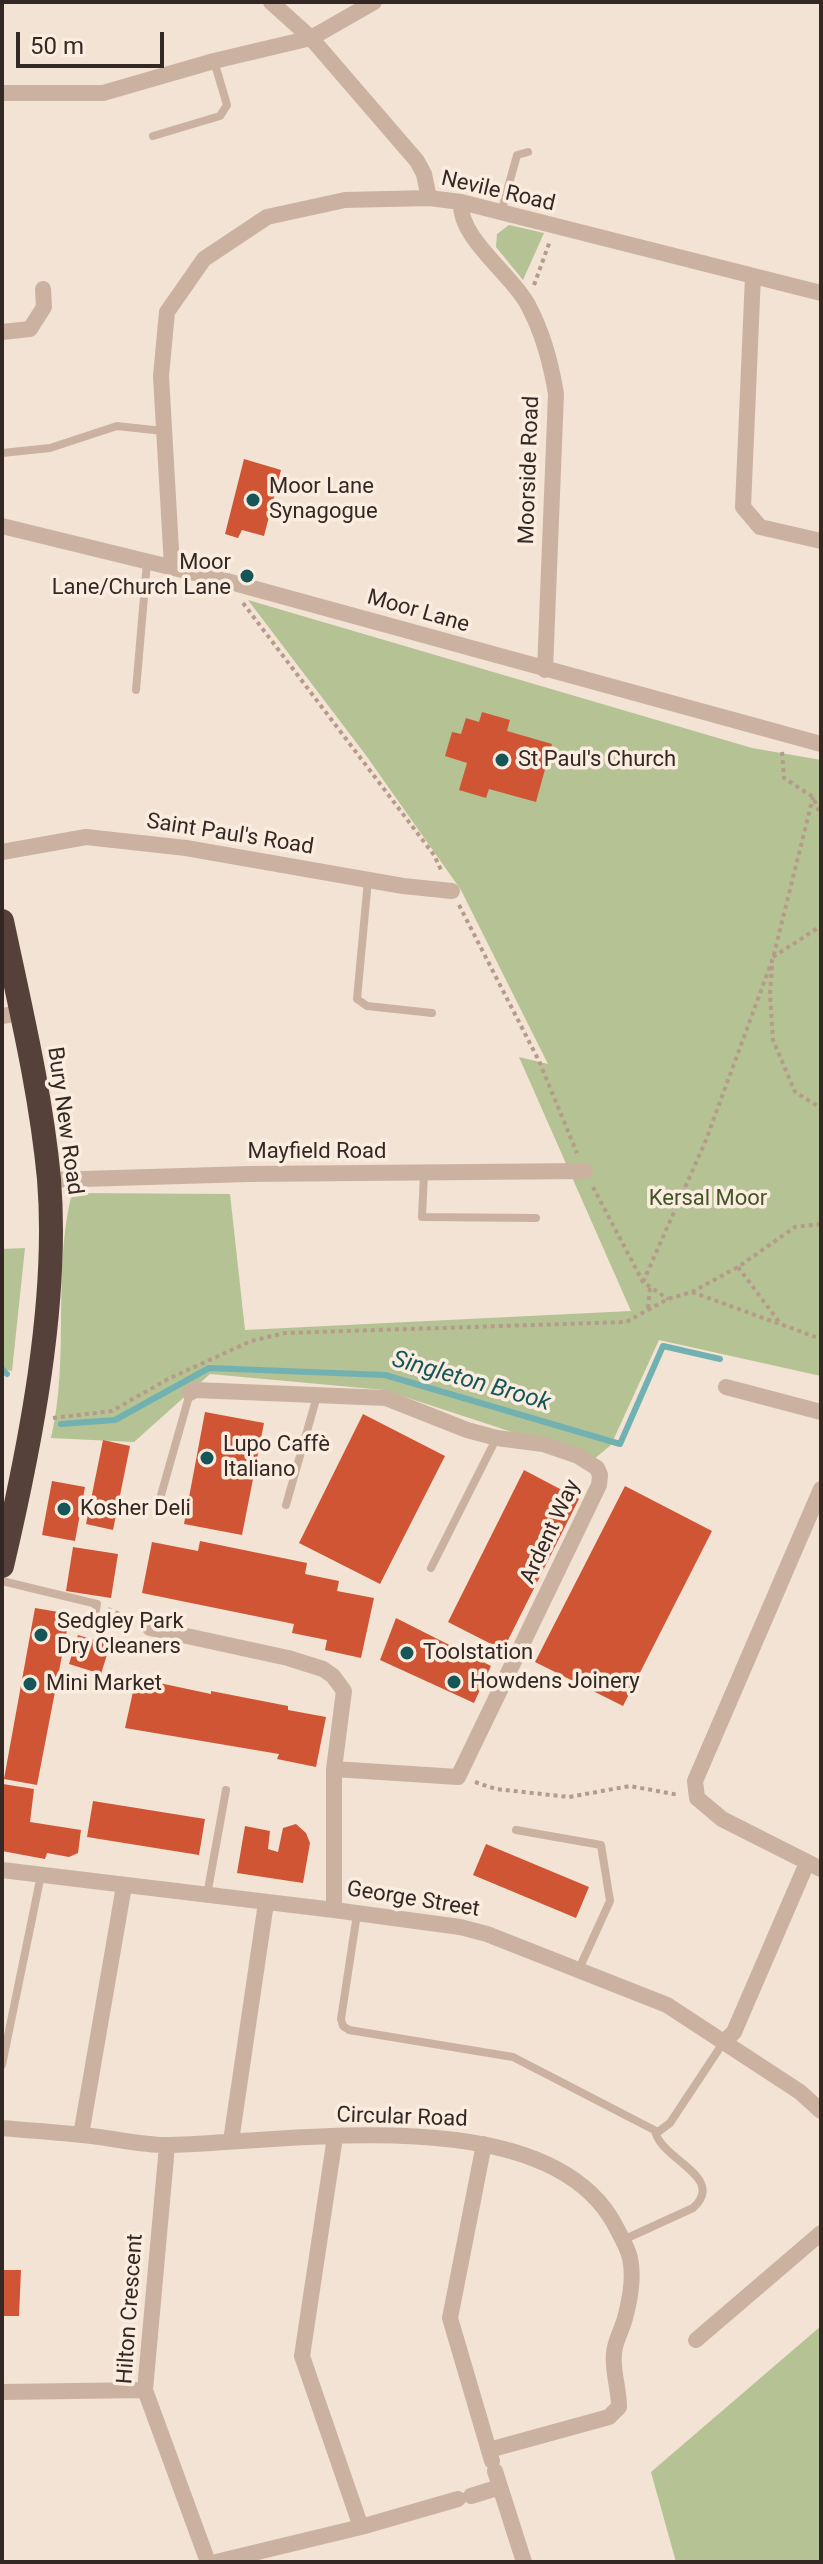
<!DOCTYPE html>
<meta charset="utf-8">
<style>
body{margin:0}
#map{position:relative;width:823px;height:2564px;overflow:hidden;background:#f2e3d4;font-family:Roboto,sans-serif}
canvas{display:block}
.frame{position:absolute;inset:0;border:4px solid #342824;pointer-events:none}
.scale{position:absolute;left:16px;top:32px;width:148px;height:36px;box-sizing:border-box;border:4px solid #342824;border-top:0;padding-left:10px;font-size:24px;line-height:28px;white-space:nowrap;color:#342824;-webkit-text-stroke:6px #faede0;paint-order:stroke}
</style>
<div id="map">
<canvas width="823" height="2564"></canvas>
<div class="frame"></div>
<div class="scale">50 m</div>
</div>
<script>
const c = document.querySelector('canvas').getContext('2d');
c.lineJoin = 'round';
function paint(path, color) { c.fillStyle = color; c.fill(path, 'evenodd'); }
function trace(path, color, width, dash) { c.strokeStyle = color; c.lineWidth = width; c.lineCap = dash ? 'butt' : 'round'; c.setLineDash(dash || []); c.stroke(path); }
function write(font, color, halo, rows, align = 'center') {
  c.font = font + ' Roboto,sans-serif'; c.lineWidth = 7; c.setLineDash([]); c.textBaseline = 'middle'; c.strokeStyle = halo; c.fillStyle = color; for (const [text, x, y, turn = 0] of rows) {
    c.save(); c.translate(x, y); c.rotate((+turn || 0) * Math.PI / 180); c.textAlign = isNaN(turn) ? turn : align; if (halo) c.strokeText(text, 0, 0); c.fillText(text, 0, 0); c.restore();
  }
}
paint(new Path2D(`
 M509,225L544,233L523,280L496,247L497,234Z
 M248,600L752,748L821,760V1376L659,1340L611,1445L594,1459L384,1390L210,1374L134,1442L51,1438C70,1358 52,1271 72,1193L230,1194L245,1330L631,1311L519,1057L548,1064L461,890L365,754Z
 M25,1248L12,1371L2,1369V1249Z
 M821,2326V2562H676L651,2472Z`), '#b4c294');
trace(new Path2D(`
 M2,1369L7,1374
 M61,1424L115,1420L209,1368L385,1375L620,1444L663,1346L720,1359`), '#71b1b1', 6);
paint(new Path2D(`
 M244,459L281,470L264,536L242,530L238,538L225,534Z
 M482,712L510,720L507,731L552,744L536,802L489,789L486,798L459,790L467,763L445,756L452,732L461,734L466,718L479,722Z
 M205,1412L264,1423L242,1535L184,1524Z
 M363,1414L445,1456L380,1584L299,1543Z
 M103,1440L130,1446L113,1530L86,1524Z
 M524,1470L579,1499L503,1650L448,1622Z
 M52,1481L85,1487L75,1541L42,1535Z
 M625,1486L712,1531L623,1706L535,1662Z
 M200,1541L307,1563L305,1574L339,1581L337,1591L374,1598L361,1658L325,1650L327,1640L292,1633L294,1624L142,1593L152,1542L198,1551Z
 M73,1547L118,1554L111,1598L66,1591Z
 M35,1608L70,1614L37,1785L4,1779Z
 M396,1618L491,1666L474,1703L380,1660Z
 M78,1635L110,1645L101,1674L69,1664Z
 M136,1678L211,1694V1691L288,1706V1710L326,1717L316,1767L277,1759L279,1754L125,1728Z
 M3,1784L34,1789L30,1822L81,1830L78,1853L69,1857L47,1853L45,1859L2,1851Z
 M93,1801L205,1819L199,1855L87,1837Z
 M296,1824L306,1833L310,1843L303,1883L237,1873L245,1826L270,1831L268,1849L278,1852L283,1828Z
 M486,1844L589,1887L576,1918L473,1875Z
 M2,2270H21L19,2316H2Z`), '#d05535');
trace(new Path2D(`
 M534,285L550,241
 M243,603L434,855L442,872
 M782,752L784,778L813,797L821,816
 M459,905L539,1061L577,1153
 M773,957L821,926
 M772,966L770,994L773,1040L795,1092L821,1108
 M593,1187L643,1282L668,1299
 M738,1267L780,1323
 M643,1282L706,1140L773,958L813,797
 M692,1292L821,1339
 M648,1308L650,1287
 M53,1418L112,1411L168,1379L251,1341L285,1333L626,1322L668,1299L692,1292L738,1267L795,1227L821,1224
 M108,1609L137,1622
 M475,1782L496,1789L569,1797L630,1786L679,1795`), '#b69b8a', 4, [4, 4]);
trace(new Path2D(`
 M153,136L220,116L227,105L214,61
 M501,213L517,155L528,152
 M2,453L50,448L117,426L163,431
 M136,690L147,562
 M368,880L357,999L367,1006L432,1013
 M424,1174L422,1217L536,1218
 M161,1495L190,1393
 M286,1505L317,1396
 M431,1568L496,1439
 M2,1581L97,1604L93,1626
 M516,1830L601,1845L610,1901L579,1969
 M207,1895L226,1790
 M357,1914L341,2019L343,2026L349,2030L513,2057L658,2132L670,2123L723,2043
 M2,2065L41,1875
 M623,2240L693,2208C727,2177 661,2160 655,2131`), '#cbb2a0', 8);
trace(new Path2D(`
 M271,2L311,38L417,161L424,174L429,198
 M2,93H103L214,61L311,38L374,2
 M461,202C458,238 512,274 528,305C543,333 551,363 556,394L545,670
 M753,276L743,507L760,527L821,541
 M2,332L30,329L44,307L43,289
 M2,526L223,580L821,744
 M172,567L161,376L167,312L204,259L267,217L345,200L429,198L461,202L821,293
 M2,852L86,837L186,848L403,886L452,891
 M2,1016L21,1013
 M49,1180L249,1174L585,1171
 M726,1387L821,1412
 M190,1393L195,1390L386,1398L467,1430L497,1438L543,1444L578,1456L597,1468L600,1475L599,1485L458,1777L334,1769
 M821,1489L695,1781L697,1798L722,1819L821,1869
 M150,1628L288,1658L323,1669L333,1676L344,1691L334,1769V1910
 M2,1870L334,1910L460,1927L487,1934L667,2005L800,2092L821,2111
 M723,2043L734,2032L807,1863
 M2,2128C34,2131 67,2133 99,2137C122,2140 147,2146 171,2145C291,2142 547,2098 615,2225C620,2235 627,2246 630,2258C634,2276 630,2300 625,2318C622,2330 615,2341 614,2353C612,2371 619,2388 619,2407L609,2417L489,2450
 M81,2135L124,1886
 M335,2137L302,2356L361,2527
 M231,2141L266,1903
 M484,2144L450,2318L492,2461
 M167,2146L145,2390L208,2562
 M696,2340L821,2233
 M2,2392L145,2390
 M495,2471L524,2562
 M471,2496L500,2487
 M216,2562L361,2527L458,2499`), '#cbb2a0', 16);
trace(new Path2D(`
 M2,921C20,1006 41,1093 49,1179C59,1301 30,1447 2,1566`), '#55413a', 24);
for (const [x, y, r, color] of [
 [253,500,8,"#175658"],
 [247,576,8,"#175658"],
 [502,760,8,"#175658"],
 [207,1458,8,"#175658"],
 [64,1509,8,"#175658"],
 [41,1635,8,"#175658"],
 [407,1653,8,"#175658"],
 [454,1682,8,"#175658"],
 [30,1684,8,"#175658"]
]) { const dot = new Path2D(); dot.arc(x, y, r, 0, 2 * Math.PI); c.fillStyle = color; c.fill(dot); trace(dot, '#faede0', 3); }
write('22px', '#342824', '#faede0', [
 ["Nevile Road",498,192,13],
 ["Moorside Road",530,470,-88],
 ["Moor Lane",418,612,16],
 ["Saint Paul's Road",230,835,9],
 ["Bury New Road",64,1121,82],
 ["Mayfield Road",317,1152],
 ["Ardent Way",551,1532,-65],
 ["George Street",413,1900,9],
 ["Circular Road",402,2118,2],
 ["Hilton Crescent",131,2309,-86]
]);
write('22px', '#342824', '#faede0', [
 ["Moor Lane",269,487],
 ["Synagogue",269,512],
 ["Moor",231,563,"right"],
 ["Lane/Church Lane",231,588,"right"],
 ["St Paul's Church",518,760],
 ["Lupo Caffè",223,1445],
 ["Italiano",223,1470],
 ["Kosher Deli",80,1509],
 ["Sedgley Park",57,1622],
 ["Dry Cleaners",57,1647],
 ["Toolstation",423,1653],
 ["Howdens Joinery",470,1682],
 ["Mini Market",46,1684]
], 'left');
write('22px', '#445426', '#faede0', [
 ["Kersal Moor",708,1199]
]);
write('italic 24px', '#175658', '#faede0', [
 ["Singleton Brook",471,1382,16]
]);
</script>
